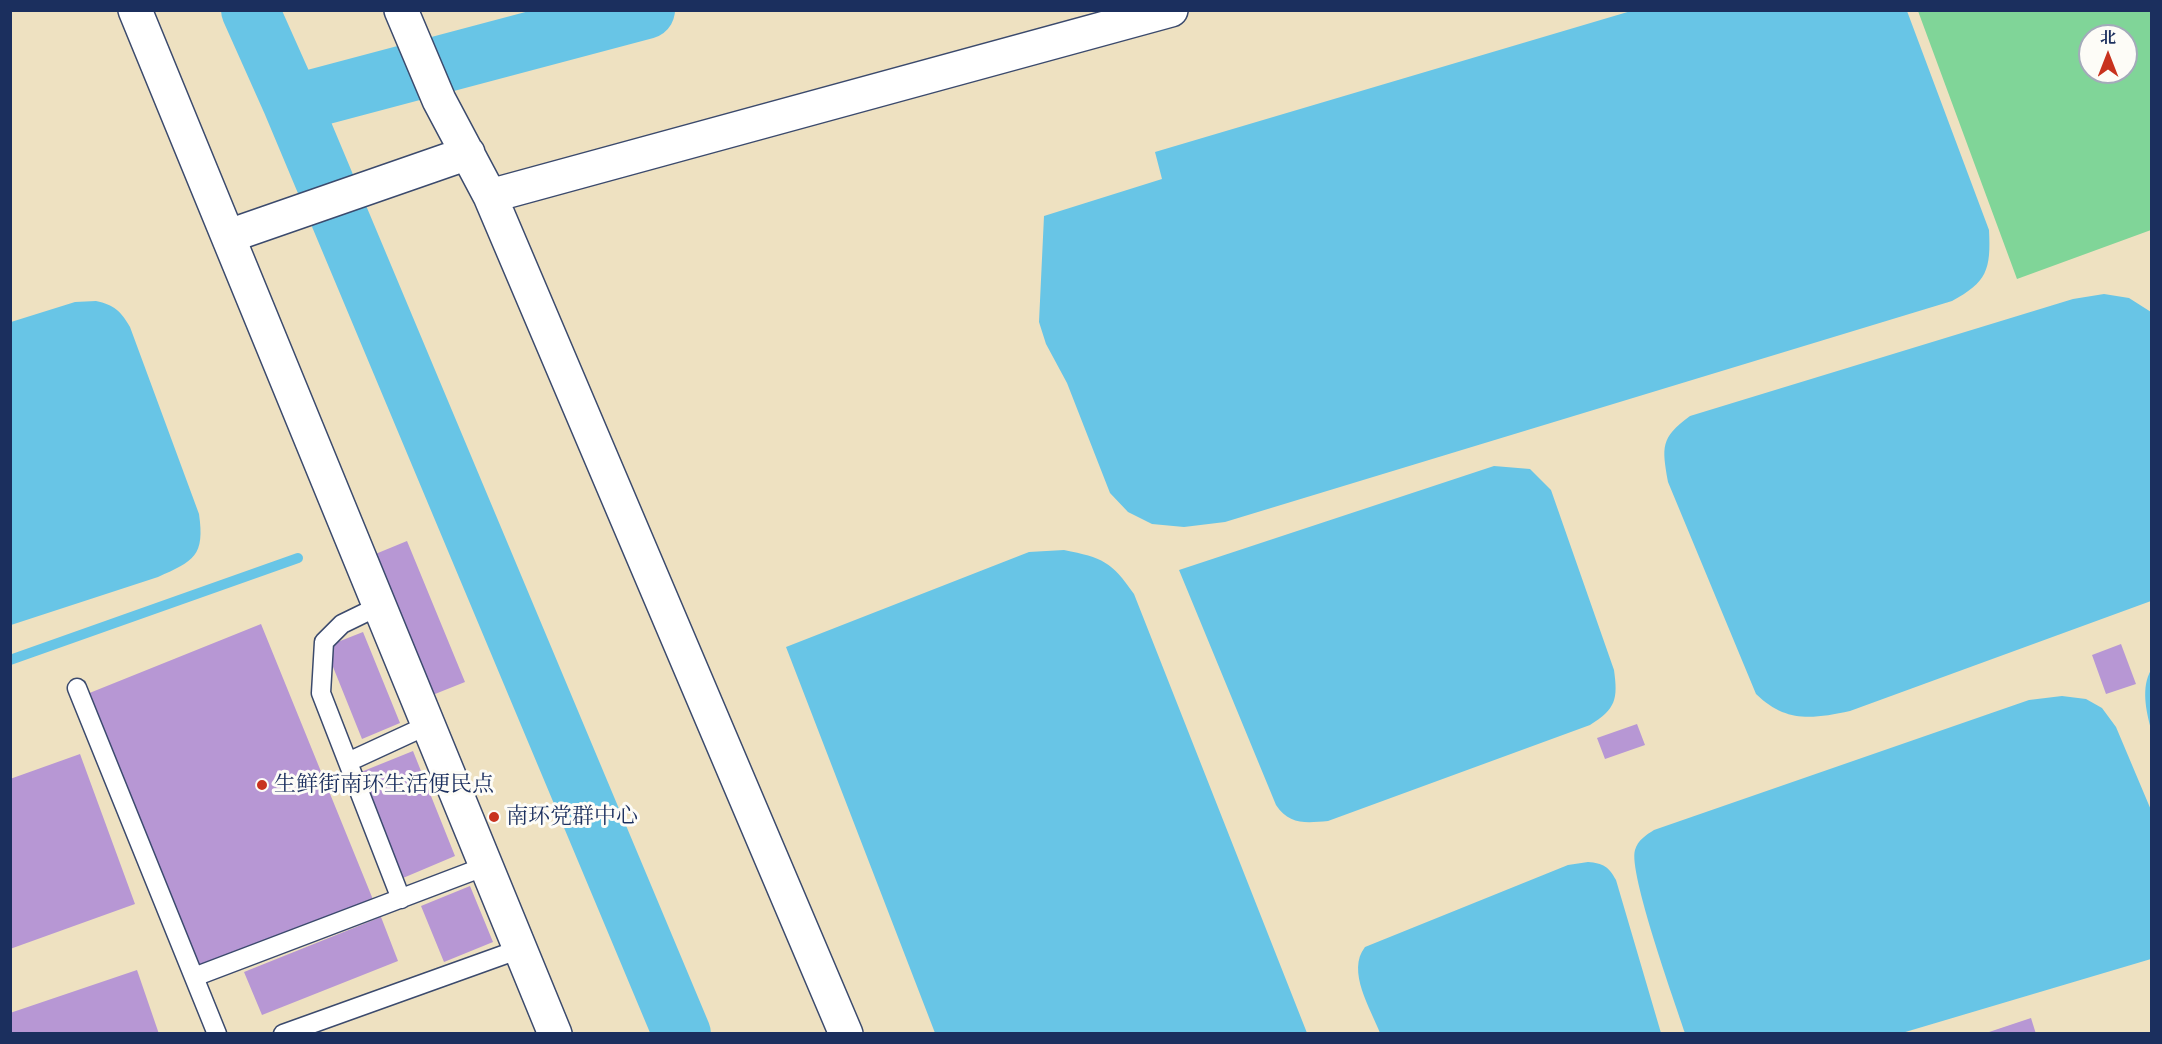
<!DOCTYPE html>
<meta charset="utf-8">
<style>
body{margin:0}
#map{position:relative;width:2162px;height:1044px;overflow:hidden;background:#eee1c1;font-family:"EB Garamond","Noto Serif SC",serif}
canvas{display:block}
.frame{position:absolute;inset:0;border:12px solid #1b2f5e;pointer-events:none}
.north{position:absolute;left:2078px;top:24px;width:60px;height:60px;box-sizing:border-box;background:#fdfcf7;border:2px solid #a3aaba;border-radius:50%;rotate:0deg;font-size:16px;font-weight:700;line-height:24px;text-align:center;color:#1b2f5e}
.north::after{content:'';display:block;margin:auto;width:21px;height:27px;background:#c8321e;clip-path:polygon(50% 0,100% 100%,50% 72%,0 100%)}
</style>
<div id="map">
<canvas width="2162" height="1044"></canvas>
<div class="frame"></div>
<div class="north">北</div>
</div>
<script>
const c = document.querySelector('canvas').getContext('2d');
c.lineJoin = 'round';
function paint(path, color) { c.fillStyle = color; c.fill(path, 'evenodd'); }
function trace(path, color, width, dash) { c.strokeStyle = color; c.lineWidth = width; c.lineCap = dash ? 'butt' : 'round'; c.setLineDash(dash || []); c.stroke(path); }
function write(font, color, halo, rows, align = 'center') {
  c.font = font + ' "EB Garamond","Noto Serif SC",serif'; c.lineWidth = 6; c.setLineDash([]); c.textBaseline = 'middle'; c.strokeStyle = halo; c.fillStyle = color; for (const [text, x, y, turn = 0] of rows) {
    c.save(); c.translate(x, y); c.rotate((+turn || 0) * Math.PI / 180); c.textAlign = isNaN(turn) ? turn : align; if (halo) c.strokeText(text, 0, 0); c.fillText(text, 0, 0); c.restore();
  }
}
paint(new Path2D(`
 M1918,11H2151V230L2017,279ZM2090,36H2126V72H2090Z`), '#80d598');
paint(new Path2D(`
 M1631,11H1907L1989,230C1991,270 1987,282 1952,301L1225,522L1184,527L1152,524L1128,512L1110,493L1067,383L1046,344L1039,322L1044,216L1162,179L1155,152Z
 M2104,294L2129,298L2151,312V601L1850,711C1812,719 1786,723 1756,694L1668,482C1662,447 1660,438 1690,416L2073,299Z
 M96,301C114,305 121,311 130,327L199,514C205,556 194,561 158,577L11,625V322L75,302Z
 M1494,466L1530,469L1551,490L1614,670C1618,699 1616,709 1590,725L1328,821C1306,823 1289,825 1276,805L1179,570Z
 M1064,550C1103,558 1111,561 1134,594L1307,1033H935L786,647L1029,552Z
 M2151,670V729C2146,711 2141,687 2151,670Z
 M2062,696L2086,699L2102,708L2116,727L2151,810V959L1902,1033H1685C1675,1003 1628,872 1635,850C1638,840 1646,835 1654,830L2029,700Z
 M1588,862C1603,863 1609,867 1616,880L1661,1033H1380C1371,1009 1346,971 1365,947L1568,865Z`), '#68c5e6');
trace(new Path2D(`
 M10,660L298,558`), '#68c5e6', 10);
trace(new Path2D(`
 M250,10L292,104L646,10
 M292,104L682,1034`), '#68c5e6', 58);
paint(new Path2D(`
 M407,541L465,682L430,696L373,555Z
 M261,624L374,902L200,972L87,694Z
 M363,632L400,723L362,739L325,647Z
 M2121,644L2136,684L2106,694L2092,655Z
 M1637,724L1645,745L1605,759L1597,738Z
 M413,751L455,856L403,878L361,772Z
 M80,754L135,904L10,949V779Z
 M470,886L493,942L444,962L421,906Z
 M381,917L398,961L262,1015L244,972Z
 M137,970L159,1034H10V1013Z
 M2031,1018L2036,1034H1986V1033Z`), '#b797d4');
const lane = new Path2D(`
 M379,606L342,624L324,642L321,693L401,899
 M77,688L217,1034
 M348,762L428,725
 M194,977L486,866
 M283,1034L520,949`);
const street = new Path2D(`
 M401,10L439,100L490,196L846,1034
 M490,196L1171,10
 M229,236L468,153`);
const secondary = new Path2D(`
 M135,10L555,1034`);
trace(lane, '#3b4a6d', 21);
trace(street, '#3b4a6d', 36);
trace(secondary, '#3b4a6d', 36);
trace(lane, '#fff', 18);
trace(street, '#fff', 33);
trace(secondary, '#fff', 33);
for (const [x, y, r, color] of [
 [262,785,6,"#c8321e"],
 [494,817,6,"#c8321e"]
]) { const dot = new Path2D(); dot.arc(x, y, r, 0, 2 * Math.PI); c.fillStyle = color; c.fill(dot); trace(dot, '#fdfcf7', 2); }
write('22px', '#1b2f5e', '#fdfcf7', [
 ["生鲜街南环生活便民点",274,785],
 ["南环党群中心",506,817]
], 'left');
</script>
